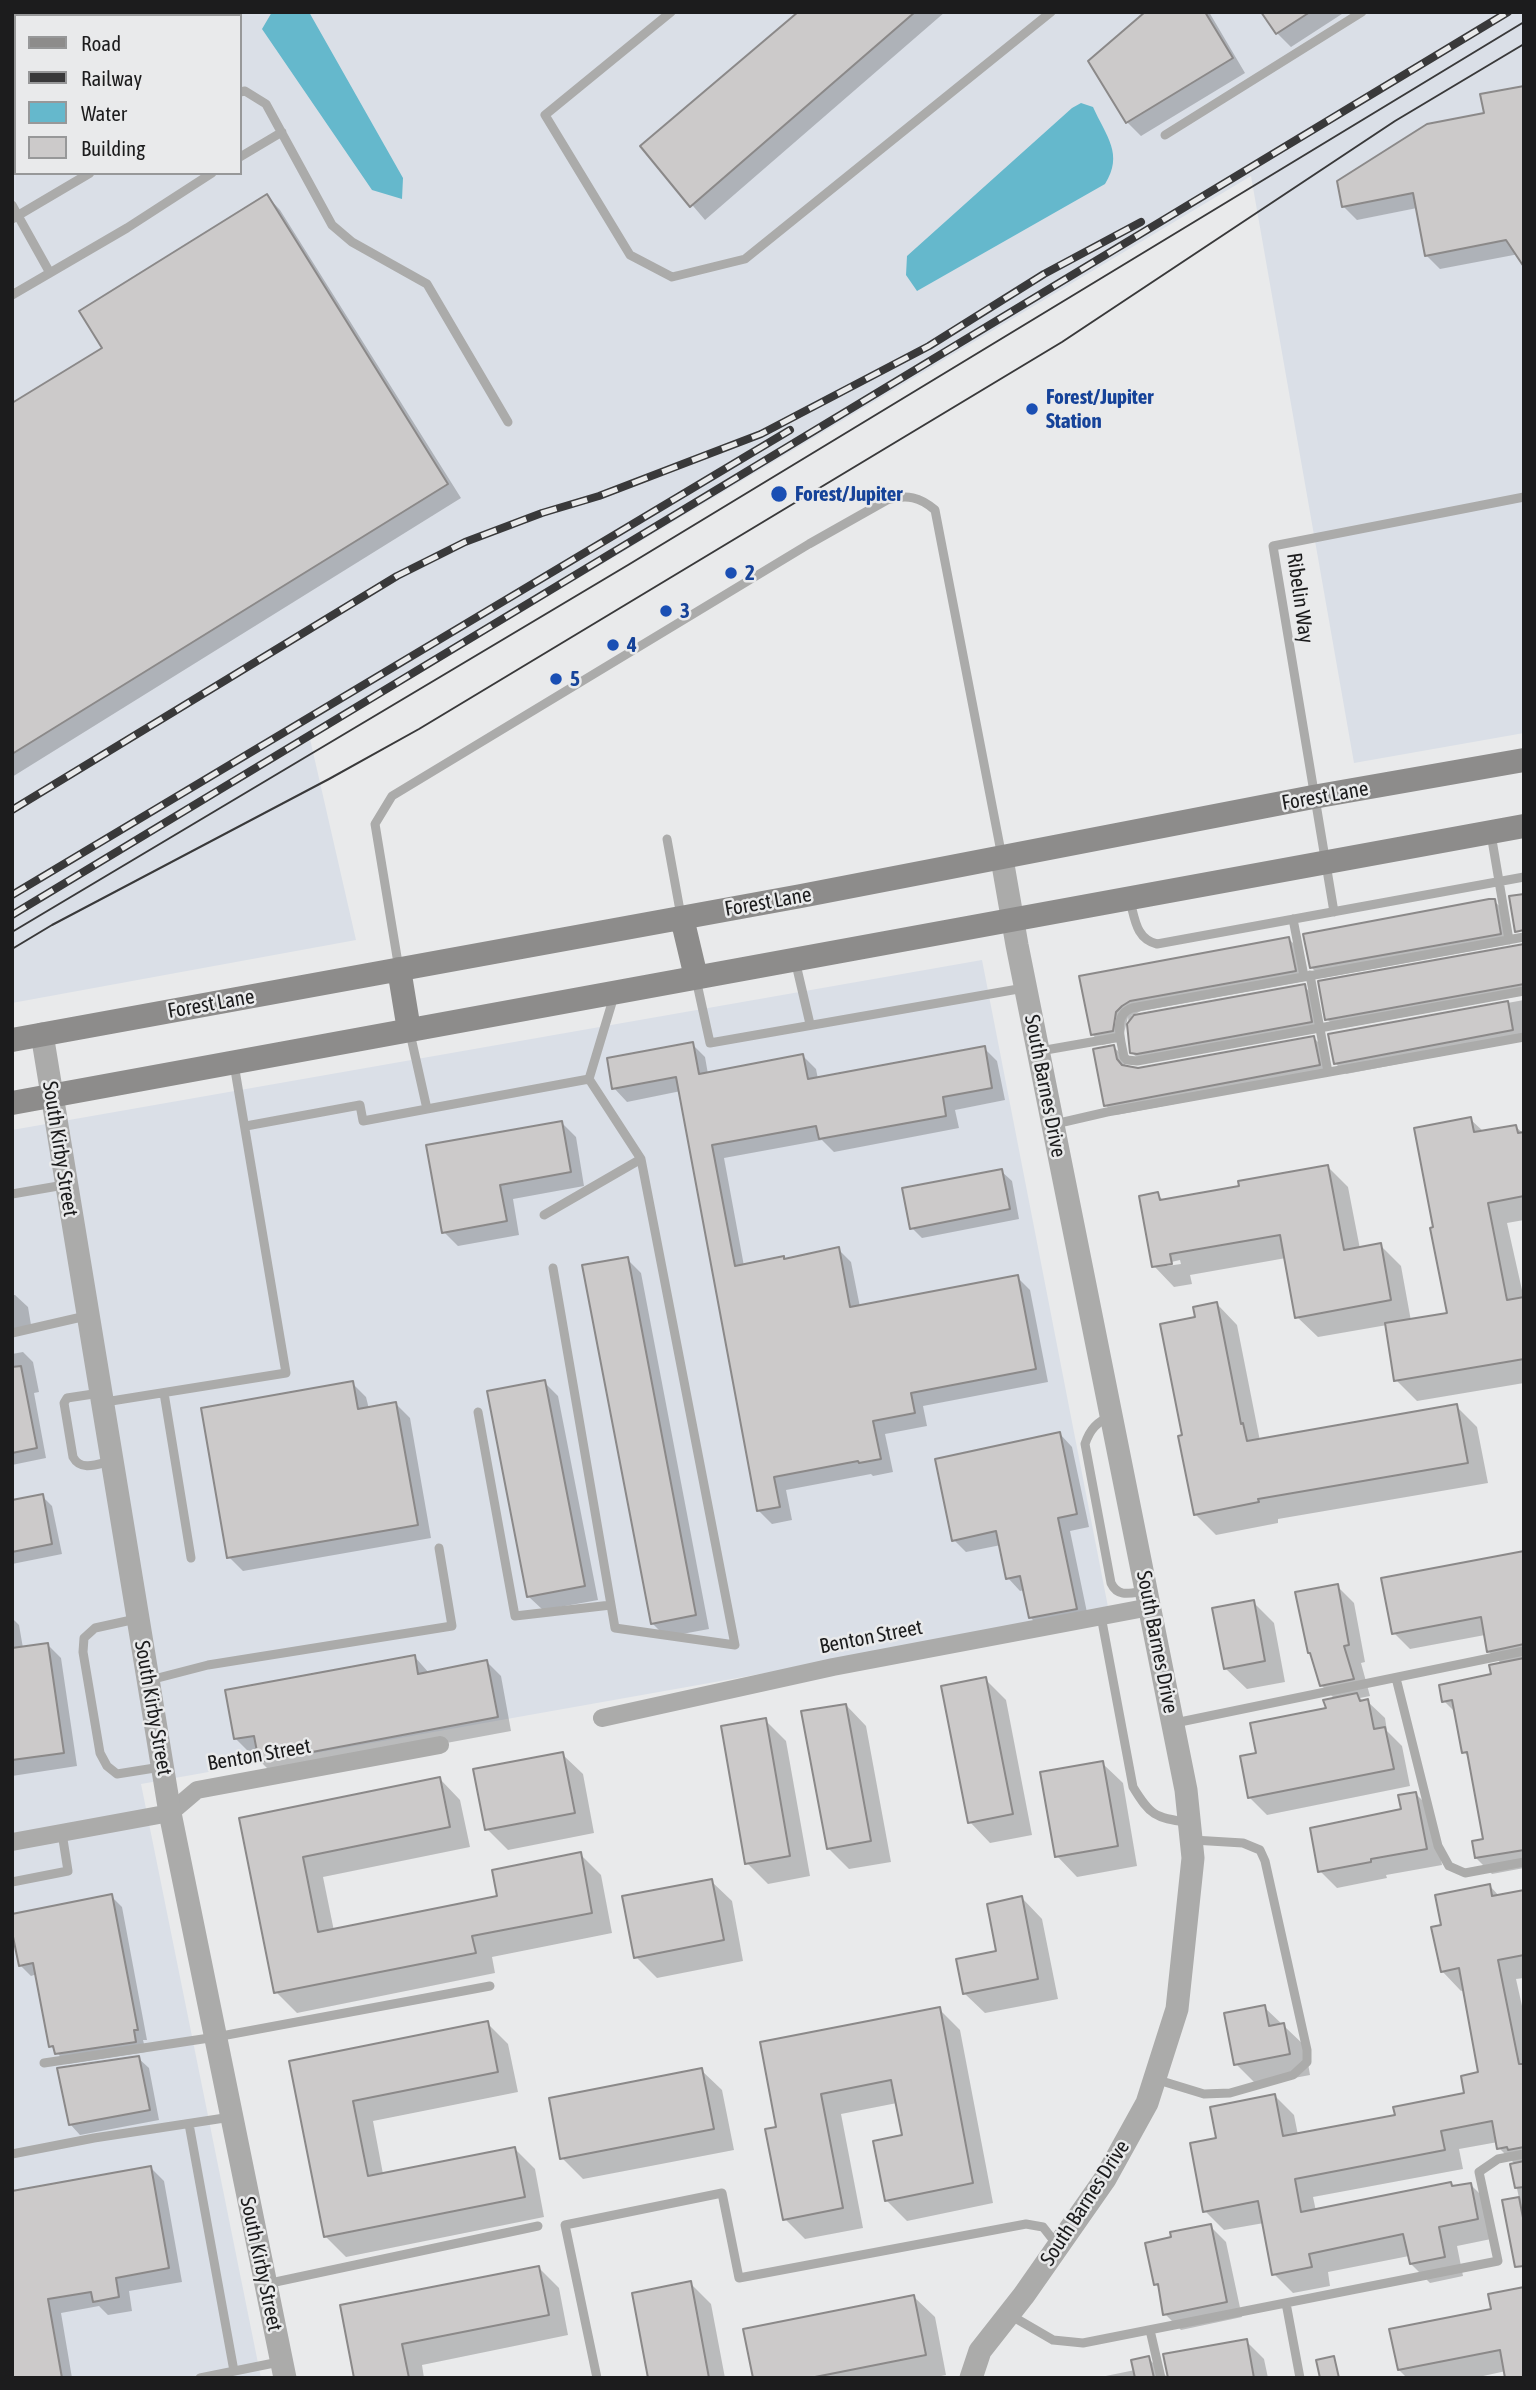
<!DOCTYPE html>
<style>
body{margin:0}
#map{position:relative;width:1536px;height:2390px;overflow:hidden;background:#e9eaeb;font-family:"Asap Condensed",sans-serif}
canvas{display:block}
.frame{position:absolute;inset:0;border:14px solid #1c1c1d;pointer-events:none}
.legend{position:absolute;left:14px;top:14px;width:228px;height:161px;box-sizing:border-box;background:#e9eaeb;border:2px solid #979899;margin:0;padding:9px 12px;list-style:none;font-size:21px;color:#1c1c1d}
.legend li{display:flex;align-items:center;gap:14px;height:35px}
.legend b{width:35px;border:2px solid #979899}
</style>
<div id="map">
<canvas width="1536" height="2390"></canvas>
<div class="frame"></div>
<ul class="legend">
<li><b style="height:9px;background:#8d8c8b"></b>Road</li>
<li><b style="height:9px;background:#39393a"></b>Railway</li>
<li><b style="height:19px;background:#65b8cc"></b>Water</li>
<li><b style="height:19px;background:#cccaca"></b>Building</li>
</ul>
</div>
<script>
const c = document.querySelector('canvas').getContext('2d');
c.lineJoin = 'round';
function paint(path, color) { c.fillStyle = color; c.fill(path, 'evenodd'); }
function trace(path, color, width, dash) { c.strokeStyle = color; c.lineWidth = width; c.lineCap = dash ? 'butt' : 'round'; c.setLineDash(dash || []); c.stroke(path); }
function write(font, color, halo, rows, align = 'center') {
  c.font = font + ' "Asap Condensed",sans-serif'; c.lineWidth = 5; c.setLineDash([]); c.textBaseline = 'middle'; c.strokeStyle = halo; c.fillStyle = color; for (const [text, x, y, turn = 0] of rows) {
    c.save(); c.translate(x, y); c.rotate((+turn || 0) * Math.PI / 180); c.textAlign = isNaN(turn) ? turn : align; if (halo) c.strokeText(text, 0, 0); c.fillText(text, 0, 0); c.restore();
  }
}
paint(new Path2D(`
 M12,12H1524V733L1354,763L1251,176L310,739L356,940L12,1003ZM16,16H240V173H16Z
 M982,960L1109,1612L141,1784L261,2378H12V1130Z`), '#dadfe7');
paint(new Path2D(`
 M272,12H309L403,178L402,199L372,190L262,29Z
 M1081,103L1093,107C1106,136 1124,154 1105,184L917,291L906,275L907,256L1072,108Z`), '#65b8cc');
paint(new Path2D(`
 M801,12H945L705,220L642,146Z
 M1147,12H1209L1245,73L1141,136L1127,122Z
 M1264,12H1345L1291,47L1277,33Z
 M1486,115L1519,254L1440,269L1426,255L1417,208L1357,220L1343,206Z
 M267,196L280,210L461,498L12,777V405L104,348Z
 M1494,901L1505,911L1510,944L1322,978L1311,967Z
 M1289,939L1299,949L1305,981L1141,1011L1131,1016L1304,986L1314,996L1321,1032L1148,1063H1143L1132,1053L1128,1017L1122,1041L1102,1045L1092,1034L1081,978Z
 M1524,946V995L1337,1029L1327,1019Z
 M1524,1000V1040L1346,1074L1335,1063L1330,1035Z
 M1314,1038L1324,1048L1329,1075L1116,1115L1105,1105L1114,1047L1124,1057L1126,1068L1138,1070Z
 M692,1044L705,1057L708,1074L803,1056L816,1069L818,1079L984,1048L997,1061L1005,1100L955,1110L959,1128L834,1152L822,1140L724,1158L744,1266L785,1260L838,1249L851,1262L860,1307L1017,1277L1030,1290L1048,1382L923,1406L927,1426L885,1434L893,1472L873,1476L871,1474L786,1490L792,1520L772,1524L759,1511L681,1091L627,1102L614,1088Z
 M1470,1119L1484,1132L1516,1127L1524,1134V1220L1507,1223L1524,1299V1383L1417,1401L1396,1380L1387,1325L1318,1337L1297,1317L1286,1258L1190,1275L1192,1284L1174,1287L1154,1266L1157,1194L1164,1201L1241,1187L1328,1167L1348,1187L1360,1249L1380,1245L1401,1266L1411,1321L1449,1314L1435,1228ZM1180,1260L1181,1264L1167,1266V1263Z
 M562,1123L576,1137L584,1186L513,1199L519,1235L458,1246L444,1232Z
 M1001,1171L1012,1181L1019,1219L922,1238L912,1228Z
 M627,1259L641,1273L709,1629L666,1637L652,1623Z
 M12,1295H15L28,1307L31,1325L12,1329Z
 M1217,1304L1237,1325L1260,1441L1456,1406L1477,1427L1488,1483L1278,1519V1523L1216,1535L1195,1514L1184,1437L1197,1319Z
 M23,1352L33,1362L39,1392L34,1393L46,1458L12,1465V1354Z
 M544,1382L558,1396L598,1600L543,1610L529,1597Z
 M352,1383L366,1397L369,1409L396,1404L410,1418L431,1538L243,1571L229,1557Z
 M1060,1434L1072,1447L1089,1527L1070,1531L1089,1622L1043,1630L1030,1617L1025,1590L1020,1591L1008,1578L1001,1545L966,1552L954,1540Z
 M42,1496L52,1506L62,1554L12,1564V1501Z
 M1524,1552V1868L1492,1874L1476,1858L1486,1840L1470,1758L1464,1752L1457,1714L1444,1701L1493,1676L1502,1664L1488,1651L1485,1635L1410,1649L1394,1633Z
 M1337,1586L1354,1603L1365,1662L1361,1663L1370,1696L1360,1698L1364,1702L1367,1701L1385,1718L1387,1731L1402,1746L1410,1786L1267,1815L1250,1798L1258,1754L1328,1710L1335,1699L1321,1685L1313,1656L1309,1652Z
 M1253,1602L1274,1623L1285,1682L1247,1689L1226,1669Z
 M12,1618L19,1625L23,1648L47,1644L61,1658L77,1766L12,1776Z
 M414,1656L429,1673L487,1662L501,1676L511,1731L274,1775L260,1761L258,1751L249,1752L235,1738Z
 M985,1679L1006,1700L1032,1835L990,1843L970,1822Z
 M846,1705L866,1726L891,1862L849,1869L828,1848Z
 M765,1720L786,1741L810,1876L768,1884L747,1863Z
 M562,1754L583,1774L594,1833L508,1850L487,1829Z
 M1102,1763L1123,1783L1137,1866L1077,1877L1057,1856Z
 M440,1779L460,1800L470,1847L323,1877L334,1931L499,1897L580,1854L601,1875L612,1933L492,1957L495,1973L297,2013L276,1992L241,1819Z
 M1415,1793L1432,1810L1442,1865L1386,1875L1387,1878L1337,1888L1320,1871L1403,1810Z
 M711,1881L732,1901L743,1961L657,1978L636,1957Z
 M1490,1886L1499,1896L1524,1892V1978L1516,1979L1524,2015V2248L1519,2198L1512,2165L1515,2164L1499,2148L1498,2142L1459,2149L1463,2169L1313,2197L1316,2211L1451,2184L1455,2188L1471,2185L1490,2204L1496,2238L1457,2246L1463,2276L1430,2283L1411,2264L1409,2256L1328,2272L1330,2286L1293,2293L1274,2274L1264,2223L1224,2230L1205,2211L1218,2139L1275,2096L1294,2115L1298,2135L1397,2117L1466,2094L1480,2074L1464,1990L1461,1991L1442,1971L1443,1927Z
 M111,1896L122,1907L147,2040H143L146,2052L67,2064L51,2046L37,1974L31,1976L20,1965Z
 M1022,1898L1042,1919L1058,1999L985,2013L964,1993L998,1952Z
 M1264,2007L1305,2046L1310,2075L1257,2085L1236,2064Z
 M939,2009L960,2030L993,2203L907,2221L886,2200L904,2136L897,2103L841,2114L863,2228L805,2239L785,2219L778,2128L762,2043Z
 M487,2023L508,2044L518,2092L373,2121L383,2174L514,2148L535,2169L544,2217L346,2257L325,2236L291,2062Z
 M138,2058L149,2068L159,2120L80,2135L70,2124Z
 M701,2070L722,2090L734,2150L583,2179L562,2158Z
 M151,2168L164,2181L182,2282L129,2291L132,2311L108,2315L99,2306L61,2313L72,2378H12V2193Z
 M1210,2226L1226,2242L1242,2317L1181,2330L1165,2314L1161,2289L1155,2284Z
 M538,2267L559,2288L568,2335L422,2365L424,2378H356L342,2307Z
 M690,2283L711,2304L725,2378H650Z
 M914,2297L935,2317L946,2375L931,2378H755Z
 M1493,2310L1506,2371L1474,2378H1407L1399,2370Z
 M1246,2341L1264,2359L1268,2378H1170Z
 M1148,2358L1168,2378H1096L1135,2370Z`), '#0003');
const building = new Path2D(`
 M798,12H915L690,207L640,146Z
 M1145,12H1205L1233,58L1126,123L1088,61Z
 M1261,12H1310L1276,34Z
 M1524,86V267L1506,240L1425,256L1413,193L1342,207L1337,181L1427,124L1484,113L1480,94Z
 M267,194L448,484L12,754V403L102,348L79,311Z
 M1524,894V930L1515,932L1509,896Z
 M1489,899H1495L1501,934L1310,968L1303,934Z
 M1289,937L1296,971L1130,1001L1122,1006L1116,1012L1113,1031L1091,1035L1079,976Z
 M1524,944V984L1325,1020L1318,981Z
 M1305,984L1312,1022L1137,1054L1130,1053L1127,1024L1134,1015Z
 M1508,1001L1513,1030L1334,1064L1328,1034Z
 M1314,1036L1320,1065L1104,1106L1093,1049L1114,1045L1117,1059L1122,1065L1138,1068Z
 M693,1042L699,1074L803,1054L808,1079L985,1046L992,1088L943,1097L946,1116L819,1139L816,1126L712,1145L735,1266L784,1256V1259L839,1247L850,1307L1018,1275L1036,1369L911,1393L915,1413L873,1421L881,1459L859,1463L858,1461L774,1477L780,1507L757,1511L676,1077L612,1089L607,1058Z
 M1471,1117L1474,1132L1516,1125L1518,1133L1524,1132V1196L1488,1203L1507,1300L1524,1297V1359L1394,1381L1385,1323L1447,1313L1430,1228L1433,1227L1414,1128Z
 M562,1121L571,1172L500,1185L507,1221L442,1233L426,1145Z
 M1328,1165L1344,1250L1381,1243L1391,1300L1295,1318L1280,1235L1170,1254L1172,1264L1152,1267L1139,1196L1158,1192L1160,1200L1239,1186L1238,1181Z
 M1002,1169L1010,1209L910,1229L902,1188Z
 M628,1257L696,1615L651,1624L582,1265Z
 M1217,1302L1241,1424L1243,1423L1247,1441L1457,1404L1468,1463L1258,1499L1259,1502L1194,1515L1178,1436L1182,1435L1160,1324L1195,1317L1193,1307Z
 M21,1366L37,1448L12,1453V1367Z
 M545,1380L585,1586L527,1597L487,1391Z
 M353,1381L358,1409L396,1402L418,1525L227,1558L201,1408Z
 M1060,1432L1077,1514L1058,1518L1077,1609L1029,1618L1020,1576L1006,1579L996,1531L952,1541L935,1459Z
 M43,1494L52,1544L12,1552V1500Z
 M1524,1551V1644L1487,1652L1481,1617L1392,1634L1381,1578Z
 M1338,1584L1349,1645L1344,1646L1354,1679L1320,1686L1310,1653H1308L1295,1592Z
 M1254,1600L1265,1661L1224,1669L1212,1608Z
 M48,1643L64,1753L12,1760V1648Z
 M415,1655L418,1674L487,1660L498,1717L259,1762L254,1736L234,1739L225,1690Z
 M1524,1658V1850L1475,1858L1472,1841L1483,1839L1467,1752L1462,1753L1452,1700L1442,1702L1439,1685L1491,1674L1489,1665Z
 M986,1677L1013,1814L968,1823L941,1686Z
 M1357,1693L1360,1701L1368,1699L1374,1729L1385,1727L1394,1769L1248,1798L1240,1756L1256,1753L1250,1723L1326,1708L1323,1700Z
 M846,1704L871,1841L827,1849L801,1711Z
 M766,1718L790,1856L745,1864L721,1726Z
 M563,1752L575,1813L485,1830L473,1769Z
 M1103,1761L1118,1846L1055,1857L1040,1772Z
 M440,1777L450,1827L303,1857L318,1932L497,1896L492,1870L581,1852L592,1913L472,1936L476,1953L274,1993L239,1818Z
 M1416,1792L1427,1849L1371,1859V1862L1318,1872L1310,1828L1401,1809L1398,1795Z
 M712,1879L724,1940L634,1958L622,1896Z
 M1490,1884L1492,1896L1524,1890V1955L1498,1960L1519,2064H1524V2147L1508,2150L1507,2147L1497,2149L1492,2121L1441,2131L1445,2150L1295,2179L1301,2212L1451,2182L1452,2186L1471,2183L1478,2219L1439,2227L1445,2257L1410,2264L1403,2234L1309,2254L1312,2267L1272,2275L1258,2201L1203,2212L1190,2143L1216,2138L1210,2107L1275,2094L1283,2136L1395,2115L1393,2107L1464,2093L1461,2076L1478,2072L1459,1968L1441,1972L1431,1927L1441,1925L1435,1895Z
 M112,1894L138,2030H134L136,2042L55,2054L53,2046L49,2047L33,1963L19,1966L12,1932V1914Z
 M1022,1896L1038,1979L963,1994L956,1959L996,1951L987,1904Z
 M1265,2005L1269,2026L1284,2023L1290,2054L1234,2065L1224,2013Z
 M940,2007L973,2183L885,2201L873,2141L902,2135L891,2080L821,2094L843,2208L783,2220L765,2129L776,2127L760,2042Z
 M488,2021L498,2072L353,2101L368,2176L515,2147L525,2197L324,2237L289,2061Z
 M139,2056L150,2110L69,2125L57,2068Z
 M702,2068L714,2129L560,2159L549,2098Z
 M1524,2161V2187L1515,2188L1510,2164Z
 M151,2166L169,2268L116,2278L119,2297L93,2302L91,2292L48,2299L62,2378H12V2191Z
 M1519,2197L1524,2223V2266L1515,2267L1502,2200Z
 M1211,2224L1227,2302L1163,2315L1158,2284L1154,2285L1145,2243L1171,2237L1170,2232Z
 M539,2266L549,2315L402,2344L409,2378H354L340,2305Z
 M691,2281L709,2378H648L632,2293Z
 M1524,2287V2378H1505L1500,2350L1398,2370L1389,2329L1491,2309L1488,2294Z
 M914,2295L926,2355L810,2378H753L743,2329Z
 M1247,2339L1254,2378H1168L1163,2354Z
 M1149,2356L1154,2378H1135L1131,2360Z
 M1334,2356L1339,2378H1320L1316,2360Z`);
paint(building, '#cccaca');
trace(building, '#8b8989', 2);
trace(new Path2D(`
 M671,12L545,115L630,255L672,277L745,259L1051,12
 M12,91L16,99
 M240,92L245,91L266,104L332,225L352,242L427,284L508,422
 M1165,135L1362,12
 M240,157L282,132
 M12,205L50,273
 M12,219L90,173
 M12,295L127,228L212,173
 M1491,834L1509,940
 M667,839L681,916
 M1130,901C1135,919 1136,939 1157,944L1524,877
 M1334,912L1273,546L1524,497
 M1293,919L1304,976
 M1524,937L1132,1008C1112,1015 1121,1040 1124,1057L1127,1060L1137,1061L1524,991
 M795,960L810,1024
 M399,969L375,824L392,796L809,544L887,500C907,494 920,497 935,510L1002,857
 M1310,975L1328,1072
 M696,979L710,1043L1024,988
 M410,1033L427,1109L589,1079L614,996
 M1040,1051L1120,1037
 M1055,1124L1107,1112L1524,1037
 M246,1126L360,1105L363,1121L427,1109
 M12,1194L64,1185
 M544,1215L641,1159
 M553,1268L615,1628L735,1645L641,1159L589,1079
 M12,1333L86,1316
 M100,1393L67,1398L64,1403L73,1457C81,1472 98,1464 111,1461
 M164,1393L191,1558
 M105,1402L286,1373L234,1064
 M478,1412L515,1616L611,1605
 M1111,1416C1097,1422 1090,1429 1085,1444L1111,1583C1118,1598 1131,1593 1145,1591
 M1101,1616L1133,1787C1150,1815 1155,1818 1187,1822
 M136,1619L95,1628L84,1638L83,1652L100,1753L107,1766L117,1774L161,1767
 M1396,1678L1438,1846L1449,1866L1465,1873L1524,1862
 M150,1680L208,1665L452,1626L439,1548
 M1175,1723L1524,1651
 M12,1882L68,1871L62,1833
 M44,2063L216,2037L490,1986
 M1155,2079L1204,2094L1230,2093L1293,2075L1307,2062V2050L1265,1861L1260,1850L1243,1843L1193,1840
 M189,2124L234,2371
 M12,2154L94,2138L231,2117
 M266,2284L538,2226
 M1286,2303L1300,2378
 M1010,2315L1053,2340L1083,2343L1498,2261L1479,2172L1498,2159L1524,2154
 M1150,2330L1161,2378
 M200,2378L279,2362
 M597,2378L565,2225L722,2193L739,2278L1026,2224L1043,2227L1058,2246`), '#ababaa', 9);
trace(new Path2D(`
 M208,16L214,12
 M12,131L16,129
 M602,1718L833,1667L1150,1607
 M12,1842L170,1813L197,1790L440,1745`), '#ababaa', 18);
trace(new Path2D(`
 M42,1034L170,1813L285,2378
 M971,2378L980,2351L1024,2295L1105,2179L1147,2103L1177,2009L1193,1858L1186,1790L1017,945L1002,859`), '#ababaa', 23);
trace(new Path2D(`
 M682,918L696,977
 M399,969L409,1030
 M12,1040L801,896L1313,797L1524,760
 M12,1103L1524,826`), '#8d8c8b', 24);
trace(new Path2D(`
 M12,932L628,565L1524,22
 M12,949L52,925L329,779L419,729L1062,342L1395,121L1524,44`), '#39393a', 2);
const rail = new Path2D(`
 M12,810L397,576L465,542L542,513L599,496L761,434L929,346L1044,274L1141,222
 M12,895L790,430
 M12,915L1508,12`);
trace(rail, '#39393a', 8);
trace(rail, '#e9eaeb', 5, [16]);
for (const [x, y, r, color] of [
 [1032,409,7,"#1a4fb4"],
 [779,494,9,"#1a4fb4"],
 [731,573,7,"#1a4fb4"],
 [666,611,7,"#1a4fb4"],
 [613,645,7,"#1a4fb4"],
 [556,679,7,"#1a4fb4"]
]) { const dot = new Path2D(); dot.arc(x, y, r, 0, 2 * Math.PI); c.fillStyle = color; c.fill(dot); trace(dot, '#e9eaeb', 2.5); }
write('bold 21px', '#164399', '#e9eaeb', [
 ["Forest/Jupiter",1046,397],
 ["Station",1046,421],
 ["Forest/Jupiter",795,494],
 ["2",745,573],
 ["3",680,611],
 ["4",627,645],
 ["5",570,679]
], 'left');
write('21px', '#1c1c1d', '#e9eaeb', [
 ["Ribelin Way",1300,598,82],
 ["Forest Lane",1325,796,-10],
 ["Forest Lane",768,902,-10],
 ["Forest Lane",211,1004,-10],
 ["South Barnes Drive",1045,1086,79],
 ["South Kirby Street",60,1149,81],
 ["Benton Street",871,1637,-11],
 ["South Barnes Drive",1157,1642,79],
 ["South Kirby Street",153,1708,80],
 ["Benton Street",259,1755,-10],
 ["South Barnes Drive",1085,2203,-57],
 ["South Kirby Street",261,2264,78]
]);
</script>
